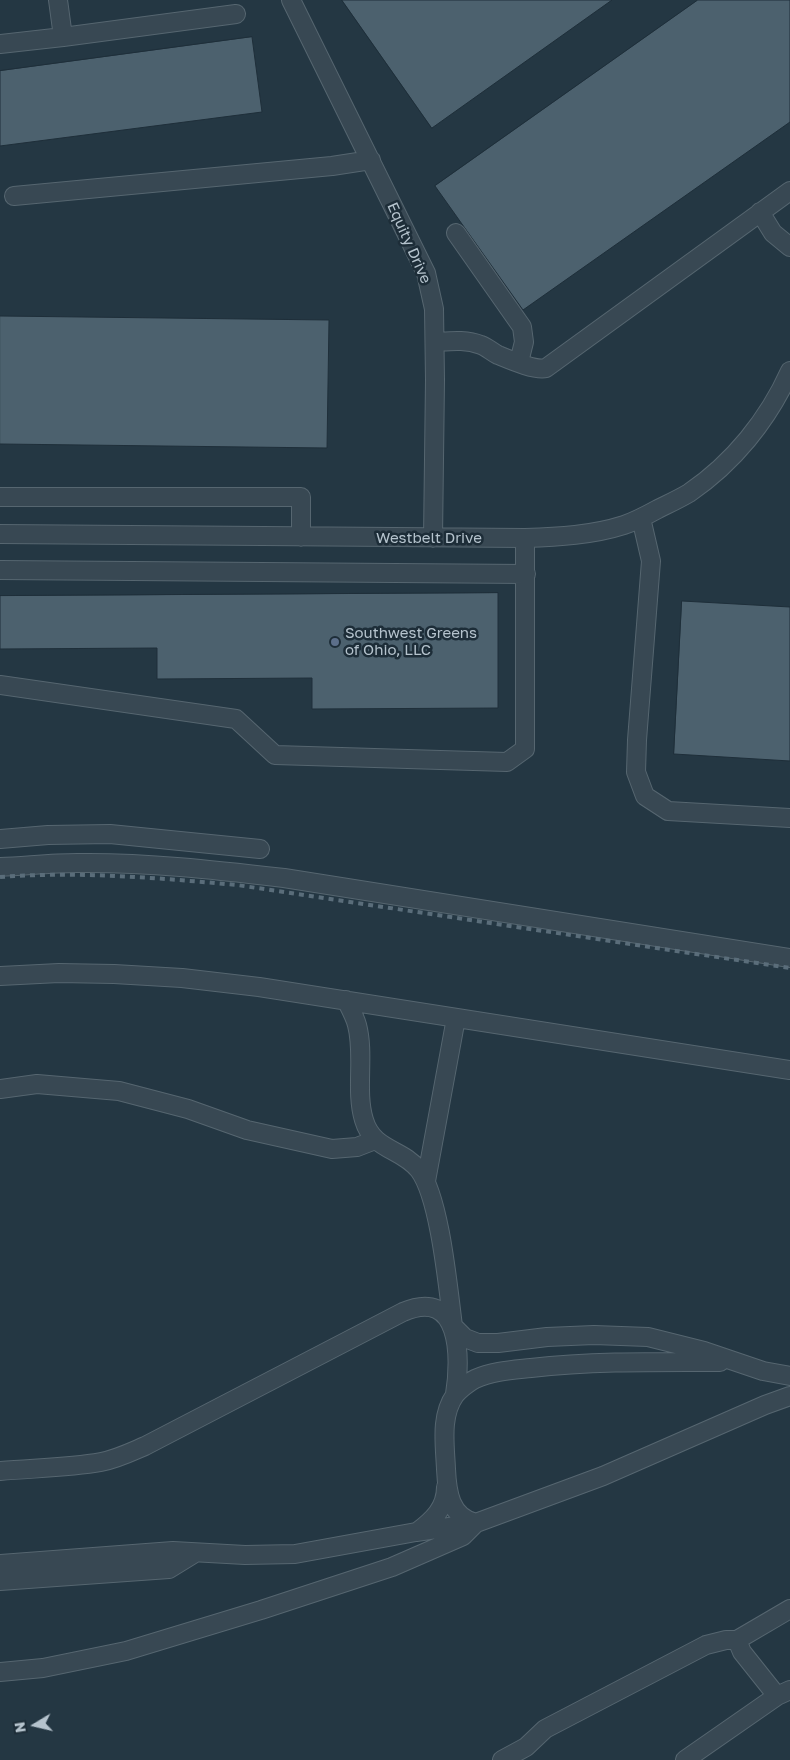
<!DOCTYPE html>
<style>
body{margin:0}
#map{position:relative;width:790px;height:1760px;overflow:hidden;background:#243743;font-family:"Golos Text",sans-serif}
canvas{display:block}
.north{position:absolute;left:10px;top:1700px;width:50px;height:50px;-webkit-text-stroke:4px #1d2d38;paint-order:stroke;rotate:261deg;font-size:14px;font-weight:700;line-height:20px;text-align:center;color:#b5c3cd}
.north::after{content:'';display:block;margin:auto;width:18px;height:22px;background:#b5c3cd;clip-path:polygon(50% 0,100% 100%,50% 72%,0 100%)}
</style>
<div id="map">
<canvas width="790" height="1760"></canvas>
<div class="north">N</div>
</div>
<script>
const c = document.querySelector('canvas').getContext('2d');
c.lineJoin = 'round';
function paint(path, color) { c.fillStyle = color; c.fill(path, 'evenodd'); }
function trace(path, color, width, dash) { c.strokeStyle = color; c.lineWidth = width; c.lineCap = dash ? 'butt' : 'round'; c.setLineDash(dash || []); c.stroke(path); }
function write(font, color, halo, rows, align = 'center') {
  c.font = font + ' "Golos Text",sans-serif'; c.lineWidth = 5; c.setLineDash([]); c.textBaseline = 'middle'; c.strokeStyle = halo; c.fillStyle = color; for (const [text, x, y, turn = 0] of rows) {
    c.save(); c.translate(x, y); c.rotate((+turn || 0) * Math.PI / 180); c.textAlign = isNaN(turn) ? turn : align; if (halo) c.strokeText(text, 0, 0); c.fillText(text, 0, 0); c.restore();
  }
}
const building = new Path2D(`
 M342,0H612L432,128Z
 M698,0H790V122L523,310L435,186Z
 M252,37L262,112L0,146V71Z
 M0,316L329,320L327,448L0,444Z
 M498,593V708L312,709V678L157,679V648L0,649V596Z
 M682,601L790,607V761L674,754Z`);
paint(building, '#4c616e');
trace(building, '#1f2f3a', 1);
const minor = new Path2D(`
 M291,0L426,273L434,309L435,380L433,538
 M63,37L236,14
 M0,44L63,37L58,0
 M14,196L332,166L371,160
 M760,212L773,233L790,247
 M456,233L522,327L524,342L519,362
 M435,342C451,341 466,339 481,345C487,347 492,352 498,355C508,359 535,371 546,368L790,191
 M0,497H301V537
 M641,518L651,561L637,740L636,772L645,796L668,811L790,818
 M0,534L525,538C558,537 593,535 624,525C636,521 647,515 658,509C668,504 679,499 689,493C733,463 768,420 790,371
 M0,570L526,574
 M0,685L236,719L275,755L507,762L525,749V538
 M0,839L48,835L110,834L260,849
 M0,867C26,866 51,863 77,863C146,862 215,870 284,878L790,958
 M0,976L59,973L114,974L182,978L259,987L790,1070
 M346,1000C350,1008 355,1017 357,1025C365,1055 355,1091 364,1120C373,1151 402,1148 419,1170C440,1198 448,1288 453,1326L465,1338L478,1343H498L547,1337L594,1335L648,1337L704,1351L763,1371L790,1376
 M0,1089L37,1084L119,1091L188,1109L247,1130L332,1149L357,1147L375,1140
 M426,1181L456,1018
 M0,1471C33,1468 68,1468 101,1462C117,1459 131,1452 145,1446L403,1312C461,1287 461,1357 455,1394
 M476,1523C450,1517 447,1492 446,1469C445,1445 440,1416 455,1395C459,1390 469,1382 475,1379C493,1371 513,1370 531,1368C594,1361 657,1362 720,1362
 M417,1532C433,1520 446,1508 446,1487
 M0,1564L173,1551L245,1555L295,1554L416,1532L476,1523
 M0,1581L169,1569L195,1553
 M737,1640L790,1609
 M0,1672L43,1668L126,1651L261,1610L392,1567L463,1536L476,1523L603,1476L765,1405L790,1396
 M502,1760L526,1747L545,1729L706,1645L726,1640H737L742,1652L777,1696
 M685,1760L777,1696L790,1690`);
trace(minor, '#566670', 20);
trace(minor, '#384853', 18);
trace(new Path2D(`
 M0,877C79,871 158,878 237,885L790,968`), '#5a6d7a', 4, [5, 5]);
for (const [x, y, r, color] of [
 [335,642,5,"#5c6f8a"]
]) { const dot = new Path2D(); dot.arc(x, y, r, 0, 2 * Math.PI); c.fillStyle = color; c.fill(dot); trace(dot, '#1d2d38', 2); }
write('15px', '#b5c3cd', '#1d2d38', [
 ["Equity Drive",409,243,66],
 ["Westbelt Drive",429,538]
]);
write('15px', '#b5c3cd', '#1d2d38', [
 ["Southwest Greens",345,633],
 ["of Ohio, LLC",345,650]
], 'left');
</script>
